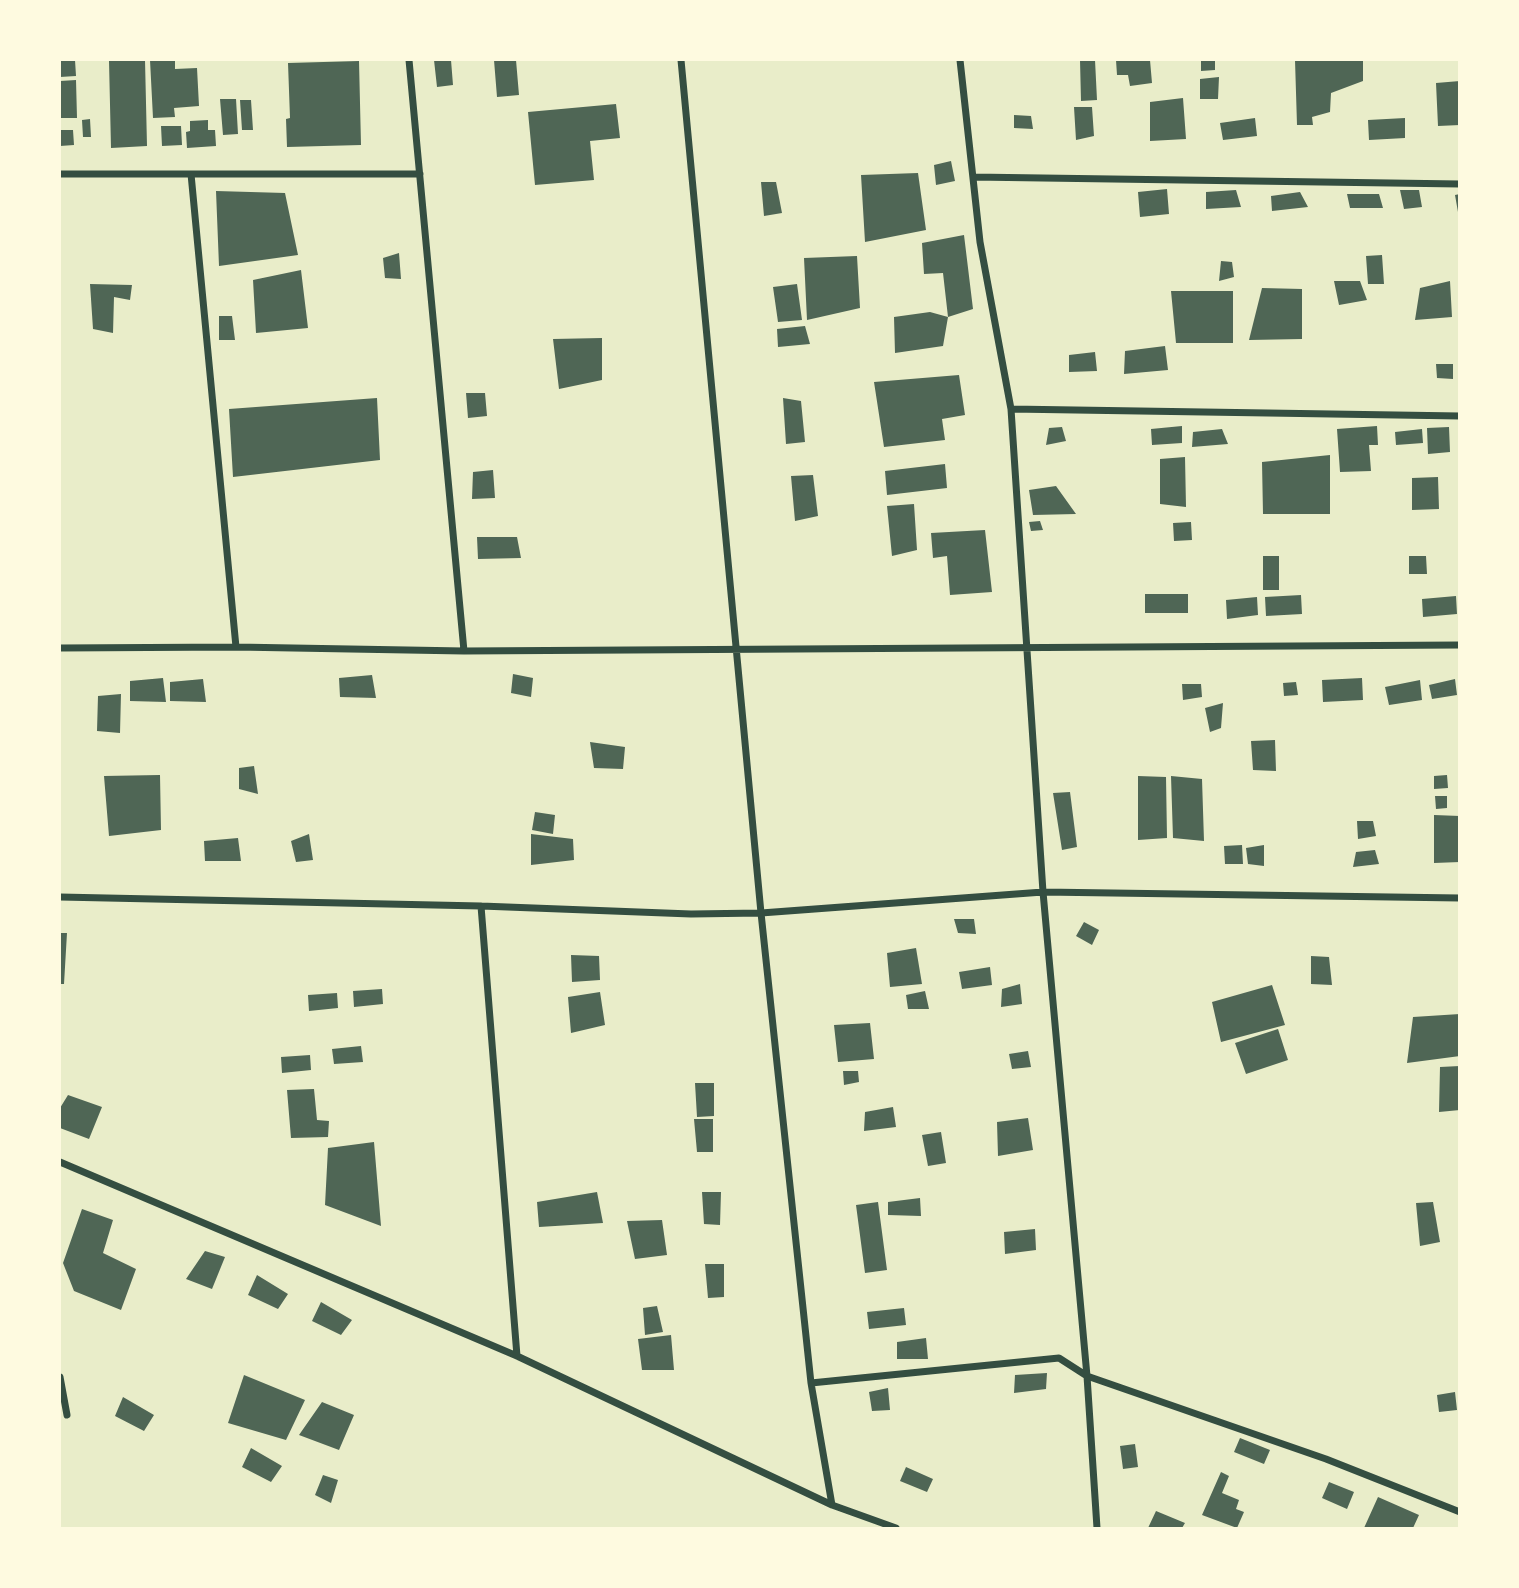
<!DOCTYPE html>
<style>
body{margin:0}
#map{position:relative;width:1519px;height:1588px;overflow:hidden;background:#e9edc9;font-family:"IBM Plex Sans",sans-serif}
canvas{display:block}
.frame{position:absolute;inset:0;border:61px solid #fefae0;pointer-events:none}
</style>
<div id="map">
<canvas width="1519" height="1588"></canvas>
<div class="frame"></div>
</div>
<script>
const c = document.querySelector('canvas').getContext('2d');
c.lineJoin = 'round';
function paint(path, color) { c.fillStyle = color; c.fill(path, 'evenodd'); }
function trace(path, color, width, dash) { c.strokeStyle = color; c.lineWidth = width; c.lineCap = dash ? 'butt' : 'round'; c.setLineDash(dash || []); c.stroke(path); }
paint(new Path2D(`
 M60,60H75L76,76L60,77Z
 M145,60L147,146L111,148L109,61Z
 M150,60H175V69L197,68L199,106L174,108L175,117L153,118Z
 M434,60H451L453,85L437,87Z
 M494,60H516L519,95L497,97Z
 M1080,60H1095L1097,100L1081,101Z
 M1116,60H1150L1152,83L1130,86L1128,75H1117Z
 M1201,60H1215V70L1201,71Z
 M1295,60H1363V81L1331,93L1330,112L1312,117L1313,125H1297Z
 M359,61L361,145L287,147L286,119L290,118L288,63Z
 M1219,77L1218,99H1200V79Z
 M76,80L77,118H60V81Z
 M1460,81V125L1438,126L1436,83Z
 M1183,98L1186,139L1150,141V102Z
 M220,99H236L238,134L223,135Z
 M240,100H251L253,130H242Z
 M616,104L620,138L590,141L594,180L535,185L528,112Z
 M1074,107H1092L1094,136L1076,140Z
 M1014,115L1031,116L1033,129L1014,128Z
 M1255,118L1257,136L1223,140L1220,123Z
 M1405,118V138L1369,140L1368,120Z
 M90,119L91,137H83L82,120Z
 M208,120V130H215L216,146L187,148L186,132L190,131V121Z
 M161,126H181L182,145L162,146Z
 M60,130H73L74,145L60,146Z
 M951,161L955,181L936,185L934,165Z
 M918,173L926,230L865,242L861,175Z
 M761,182H776L782,213L764,216Z
 M1167,189L1169,214L1140,217L1138,192Z
 M1236,190L1241,207L1206,209V192Z
 M1400,190H1419L1422,207L1404,209Z
 M216,191L285,193L298,255L219,266Z
 M1300,192L1308,207L1272,211L1271,196Z
 M1347,194H1379L1383,208H1350Z
 M1460,194V212H1458L1455,195Z
 M964,235L973,309L948,317L943,273L924,274L922,243Z
 M399,253L401,279L385,278L383,258Z
 M1382,255L1384,284H1368L1366,256Z
 M857,256L860,308L807,320L804,258Z
 M1221,261L1232,262L1234,277L1219,281Z
 M301,270L308,328L256,333L253,280Z
 M1334,281H1360L1367,300L1339,305Z
 M1450,281L1452,317L1415,320L1420,288Z
 M90,284L132,285L130,300L114,297L113,333L93,329Z
 M797,284L802,320L778,322L773,287Z
 M1262,288L1302,289V339L1249,340Z
 M1171,291H1233V343H1176Z
 M930,312L948,317L943,346L895,353L894,317Z
 M219,316H232L235,340H219Z
 M805,326L810,344L778,347L777,329Z
 M602,338V380L559,389L553,339Z
 M1165,346L1168,370L1124,374L1125,351Z
 M1095,352L1097,371L1069,372V355Z
 M1436,364H1453V379L1437,378Z
 M959,375L965,415L942,419L945,440L884,447L874,382Z
 M466,393H485L487,416L468,418Z
 M377,398L380,460L233,477L229,409Z
 M783,398L801,401L805,442L786,444Z
 M1182,426V443L1152,445L1151,429Z
 M1377,426L1378,445H1369L1371,471L1340,472L1337,429Z
 M1062,427L1066,441L1046,445L1049,428Z
 M1449,427L1450,452L1428,454L1427,428Z
 M1222,429L1228,444L1192,447L1193,432Z
 M1422,429L1423,443L1396,445L1395,432Z
 M1330,455V514H1263L1262,462Z
 M1185,457L1186,507L1160,504V459Z
 M945,464L947,488L887,495L885,471Z
 M493,470L495,498L472,499L473,472Z
 M813,475L818,516L795,521L791,476Z
 M1438,477L1439,509L1412,510V478Z
 M1056,486L1076,514L1033,515L1029,490Z
 M914,504L917,550L892,556L887,506Z
 M1040,521L1043,530L1031,531L1029,522Z
 M1191,522L1192,540L1174,541L1173,523Z
 M985,530L992,592L950,595L947,556L933,558L931,533Z
 M477,537H517L521,558L478,559Z
 M1263,556H1279V590H1263Z
 M1409,556H1426L1427,574H1409Z
 M1145,594H1188V613H1145Z
 M1301,595L1302,614L1266,616L1265,597Z
 M1456,596L1457,614L1423,617L1422,599Z
 M1257,597L1258,615L1227,619L1226,600Z
 M513,674L533,678L531,697L511,693Z
 M372,675L376,698L340,697L339,678Z
 M163,678L166,702L130,701V681Z
 M1362,678L1363,700L1323,702L1322,680Z
 M203,679L206,702L170,701V682Z
 M1455,679L1457,695L1432,699L1429,685Z
 M1420,680L1422,700L1389,705L1385,687Z
 M1296,682L1298,695L1284,696L1283,683Z
 M1182,684H1201L1202,697L1183,700Z
 M121,694L120,733L97,731L98,696Z
 M1223,703L1221,728L1210,732L1205,708Z
 M1275,740L1276,771L1253,770L1251,741Z
 M590,742L625,747L623,769L594,768Z
 M254,766L258,794L239,789V768Z
 M160,775L161,830L109,836L104,776Z
 M1447,775L1448,788L1434,789V776Z
 M1138,776L1166,777L1167,838L1138,840Z
 M1171,776L1202,779L1204,841L1173,838Z
 M1070,792L1077,847L1062,850L1053,793Z
 M1435,796H1447V808L1436,809Z
 M535,812L555,815L553,834L532,830Z
 M1434,815L1460,816V862L1434,863Z
 M1357,821H1373L1376,836L1358,839Z
 M309,834L313,860L296,862L291,841Z
 M531,834L573,839L574,860L531,865Z
 M238,838L241,861H205L204,841Z
 M1242,845L1243,864H1225L1224,846Z
 M1264,845V866L1248,864L1246,848Z
 M1375,850L1379,864L1353,867L1356,852Z
 M954,919H974L976,934L958,933Z
 M1084,922L1099,930L1092,945L1076,936Z
 M60,933H67L64,984H60Z
 M916,948L922,984L890,987L887,953Z
 M571,955L599,956L600,980L572,982Z
 M1311,956L1329,957L1332,985L1311,984Z
 M990,967L992,985L962,989L959,972Z
 M1020,984L1022,1004L1001,1007L1002,989Z
 M1272,985L1285,1025L1221,1042L1212,1002Z
 M382,989L383,1004L354,1007L353,991Z
 M925,991L929,1009H908L906,995Z
 M600,992L605,1025L571,1033L568,997Z
 M337,993L338,1008L309,1011L308,995Z
 M1460,1014V1056L1407,1063L1413,1017Z
 M870,1023L874,1059L838,1062L834,1025Z
 M1278,1029L1288,1060L1246,1074L1235,1043Z
 M361,1046L363,1062L334,1064L332,1049Z
 M1028,1051L1031,1067L1012,1069L1009,1054Z
 M310,1055L311,1070L282,1073L281,1057Z
 M1460,1066V1110L1439,1112L1440,1067Z
 M843,1071H858L859,1082L844,1085Z
 M695,1083H714V1116L697,1117Z
 M314,1089L317,1120L329,1121L328,1137L291,1138L287,1090Z
 M68,1095L102,1107L89,1139L60,1128V1108Z
 M893,1107L896,1127L864,1131L865,1112Z
 M1028,1118L1033,1150L998,1156L997,1122Z
 M694,1119H713V1152H697Z
 M941,1132L946,1163L928,1166L922,1135Z
 M374,1142L381,1226L325,1205L328,1148Z
 M597,1192L603,1223L539,1227L537,1202Z
 M702,1192H721L720,1225L704,1224Z
 M920,1198L921,1216L888,1215V1202Z
 M878,1202L887,1270L865,1273L856,1205Z
 M1433,1202L1440,1242L1420,1246L1416,1203Z
 M82,1209L113,1220L103,1253L136,1269L121,1310L74,1291L63,1263Z
 M662,1220L667,1255L635,1259L627,1221Z
 M1035,1229L1036,1250L1005,1254L1004,1232Z
 M205,1251L225,1257L212,1289L186,1279Z
 M705,1264H724V1297L708,1298Z
 M257,1275L288,1294L278,1309L248,1295Z
 M321,1302L352,1320L341,1335L312,1321Z
 M657,1306L663,1332L645,1335L643,1308Z
 M904,1308L906,1325L869,1329L867,1312Z
 M671,1335L674,1370H642L638,1339Z
 M926,1338L928,1359H897V1342Z
 M1047,1373L1046,1389L1014,1393L1015,1375Z
 M244,1375L305,1400L286,1440L228,1423Z
 M888,1388L890,1410L872,1411L869,1392Z
 M1455,1392L1457,1410L1439,1412L1437,1395Z
 M123,1397L154,1415L144,1431L115,1416Z
 M322,1402L354,1415L339,1450L299,1435Z
 M1240,1438L1270,1450L1264,1464L1234,1452Z
 M1135,1444L1138,1467L1123,1469L1120,1446Z
 M251,1448L282,1466L271,1482L242,1467Z
 M906,1467L933,1479L927,1492L900,1481Z
 M1221,1472L1229,1476L1222,1493L1239,1500L1236,1509L1244,1512L1237,1528L1202,1515Z
 M323,1475L338,1480L331,1503L315,1495Z
 M1329,1482L1354,1492L1347,1509L1322,1498Z
 M1378,1497L1419,1515L1413,1528H1364Z
 M1156,1511L1185,1523L1182,1528H1148Z`), '#4f6655');
trace(new Path2D(`
 M409,60L464,651
 M681,60L761,913L811,1383L832,1505
 M960,60L980,242L1011,409L1043,892L1087,1376L1097,1528
 M60,174H420
 M191,174L236,647
 M973,177L1460,184
 M1011,409L1460,416
 M60,648L236,647L464,651L1460,645
 M60,897L481,906L691,914L761,913L1043,892L1460,898
 M481,906L517,1356
 M60,1162L517,1356L832,1505L896,1528
 M60,1377L67,1415
 M811,1383L1059,1358L1087,1376L1326,1459L1460,1512`), '#344e41', 7);
</script>
